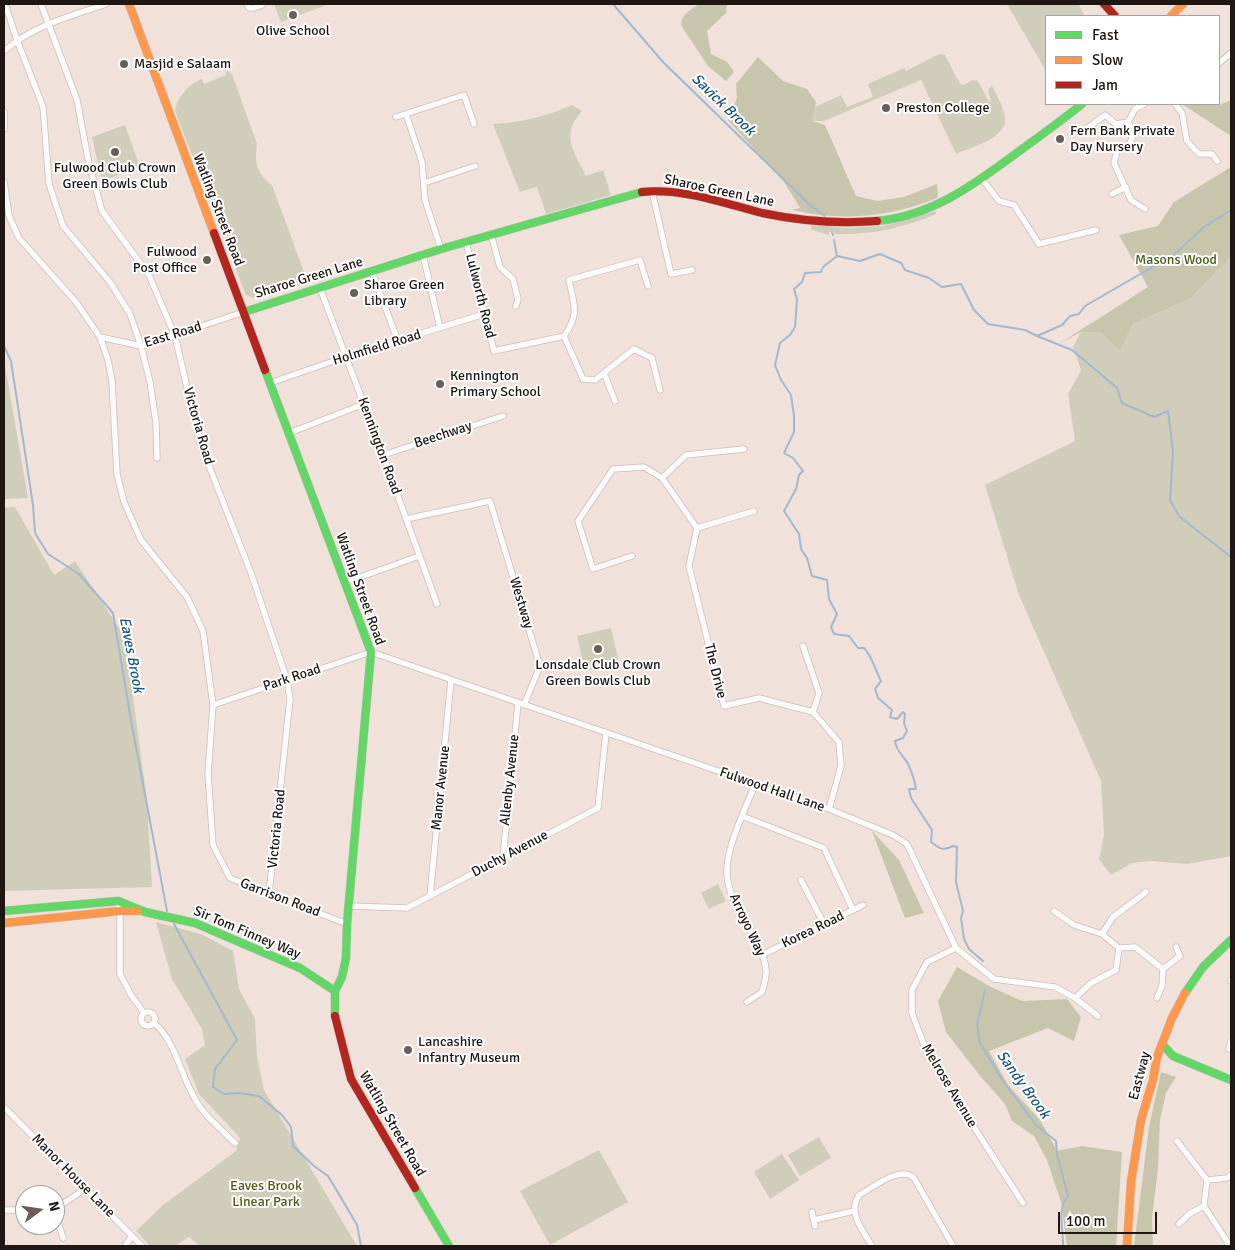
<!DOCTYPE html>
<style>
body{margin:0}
#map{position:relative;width:1235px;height:1250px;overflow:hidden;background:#f0e1db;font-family:Signika,sans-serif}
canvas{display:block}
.frame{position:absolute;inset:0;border:5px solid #201713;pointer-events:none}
.legend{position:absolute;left:1045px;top:15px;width:175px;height:90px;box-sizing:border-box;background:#fff;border:1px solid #a6a2a1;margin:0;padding:6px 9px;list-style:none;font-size:15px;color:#201713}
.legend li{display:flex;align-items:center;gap:10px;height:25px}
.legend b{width:25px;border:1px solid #a6a2a1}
.north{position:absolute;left:15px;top:1185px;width:50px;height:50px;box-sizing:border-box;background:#fff;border:1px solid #a6a2a1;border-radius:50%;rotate:76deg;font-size:14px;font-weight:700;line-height:20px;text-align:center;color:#201713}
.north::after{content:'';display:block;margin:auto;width:18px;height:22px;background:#695e59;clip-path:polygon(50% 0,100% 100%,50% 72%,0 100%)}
.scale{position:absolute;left:1058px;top:1212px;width:99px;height:22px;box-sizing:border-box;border:2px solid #201713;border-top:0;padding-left:6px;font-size:15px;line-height:18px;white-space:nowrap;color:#201713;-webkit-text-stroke:4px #fff;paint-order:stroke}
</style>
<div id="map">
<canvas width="1235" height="1250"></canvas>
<div class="frame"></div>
<ul class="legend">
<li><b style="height:6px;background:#63d668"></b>Fast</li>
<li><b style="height:6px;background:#ff974d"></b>Slow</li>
<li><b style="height:6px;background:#b3261e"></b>Jam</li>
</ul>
<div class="north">N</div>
<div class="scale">100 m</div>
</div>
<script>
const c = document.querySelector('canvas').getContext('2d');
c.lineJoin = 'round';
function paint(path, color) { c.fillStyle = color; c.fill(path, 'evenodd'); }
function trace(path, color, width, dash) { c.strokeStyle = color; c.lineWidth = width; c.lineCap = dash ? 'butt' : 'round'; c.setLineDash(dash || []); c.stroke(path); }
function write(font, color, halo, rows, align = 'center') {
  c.font = font + ' Signika,sans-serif'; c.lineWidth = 4; c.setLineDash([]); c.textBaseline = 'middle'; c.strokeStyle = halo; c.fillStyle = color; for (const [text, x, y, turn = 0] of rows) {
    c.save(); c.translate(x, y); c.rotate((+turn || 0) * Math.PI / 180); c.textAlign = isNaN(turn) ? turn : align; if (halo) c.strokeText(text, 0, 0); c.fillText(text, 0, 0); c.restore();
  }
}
paint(new Path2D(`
 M274,4H329L281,22Z
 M1007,4H1078L1085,16H1046V71Z
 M939,54L945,55L960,84L963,85L973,80L978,81L989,102L991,101L988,91L990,87L992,86C997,96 1005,109 1005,120C1005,139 971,147 956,154L921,80L824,121H812L815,107L841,95L847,107L873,97L868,84L904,68L906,71Z
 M225,70L232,74L257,144C254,162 257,174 272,185L308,283L262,297L261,296L254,298L246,295L175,111C177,97 189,84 202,79L204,84L226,75Z
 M572,105L582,111C560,135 574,151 586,176L603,170L611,195L546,214L537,187L520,192L493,124C521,123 547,116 572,105Z
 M125,125L140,167L102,181L92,137Z
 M936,211V214C902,228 873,235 836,234L833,231L829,232V235L812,230L811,226L813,225L845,228L884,226Z
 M1231,257V856L1187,864L1150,861L1132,863L1111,875L1099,859L1104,835L1101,781L1019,595L985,485L1075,441L1068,394L1081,370L1073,347L1081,332L1101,333L1120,349L1133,324L1190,299Z
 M4,359V360L28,498L4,499Z
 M15,507L54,575L75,561L125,637L147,801L152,887L4,891V508Z
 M611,628L619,663L585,671L577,636Z
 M718,884L726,901L709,909L701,893Z
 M156,922L201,934L233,951L239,989L255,1019L257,1057L264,1090L357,1246H200L189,1237L175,1246H150L136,1231L163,1205L236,1151L240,1138L199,1094L185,1059L205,1045L202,1029L172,979Z
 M819,1137L831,1158L800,1176L788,1155Z
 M599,1150L628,1202L550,1245L520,1191Z
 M782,1154L799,1180L770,1199L754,1172Z`), '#d0cdbb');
paint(new Path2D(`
 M699,4H727L726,13L707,31L711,54L727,62L734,72L726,81L708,66L682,27C679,16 690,10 699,4Z
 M758,57L783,81L807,89L816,102L812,121L825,125L856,196L878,201L904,197L937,184L938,195L937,198C890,217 842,222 792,210L800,208L784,182L728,120L737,98L736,84Z
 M1231,100V136L1182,104H1214L1220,105Z
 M1231,167V257L1190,299L1133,324L1120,350L1101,333L1081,332L1060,343L1148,287L1119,235L1158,226L1174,202Z
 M872,831L899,860L924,913L905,918Z
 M957,967L991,987L1022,1001L1067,999L1081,1017L1074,1041L1048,1028L989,1051L1008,1085L1040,1120L1057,1151L1082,1146L1122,1152L1116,1246H1067L1061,1202L1047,1160L1034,1136L1012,1121L1005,1104L981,1077L946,1032L938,1001Z
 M1161,1072L1176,1077L1166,1093L1160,1120L1158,1168L1152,1218L1153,1246H1134L1149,1127Z`), '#c7c6ac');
trace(new Path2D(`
 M613,4L663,62L811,206L825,216
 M832,232L833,235
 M834,240L837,256L860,261L880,254L901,263L905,270L929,278L942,287L961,284L974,310L988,324L1025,330L1037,336L1072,350L1117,388L1122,403L1154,417L1168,411L1173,452L1170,500L1180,517L1231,557
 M837,256L823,267L821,272L805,273L802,282L794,289L797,299L795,327L790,335L780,343L775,365L781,380L791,395L794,416V432L784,453L793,458L803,471L799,475L796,489L784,511L799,534L801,549L807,558L812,576L827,580L829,599L837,614L831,627L834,634L849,636L858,648H864C871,654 876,672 881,681L875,689L878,698L892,710L890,717L897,719L903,712L905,714L904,723L907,731L903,738L895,741C896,752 905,756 909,766C912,773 915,780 916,789H909L911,798L932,830L931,842C940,849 943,851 953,846L957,847L956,882L963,911L961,918L964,939L969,949L983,961
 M1037,336L1062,325L1070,316L1079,314L1085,306L1175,254L1204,227L1231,210
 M4,346L11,361L33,505L35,533L48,554L79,574L113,613L132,726L167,911
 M174,924L237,1040L215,1069L213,1087L224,1094L238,1093L259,1096L282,1115L291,1127L293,1146L314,1166L328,1176L340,1196L357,1225L361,1246
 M985,990L977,1025L980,1043L1003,1081L1037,1126L1056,1141L1057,1155L1068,1196C1056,1211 1064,1230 1063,1246`), '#a4b8cc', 2);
const street = new Path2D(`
 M5,4L17,40L43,107L49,184L63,226L110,282L130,314L141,346L150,382L156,423L157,458
 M41,4L77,100L89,164L102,211L149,275L175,336L200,443L251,573L287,680L290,699L269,894
 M247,4L249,8H254L262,5
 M4,51C32,26 71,16 106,4
 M1219,63L1231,53
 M1175,104L1182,113L1187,141L1199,154H1212L1217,161
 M4,112V129
 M406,114L422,162L425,200L441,249
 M396,117L464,95L474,124
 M1128,122L1134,133L1130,143L1117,151L1114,163L1131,200L1145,209
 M1081,133L1105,115L1116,124L1128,122L1135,109L1144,104
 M982,179L999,201L1014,205L1039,244L1096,230
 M4,182L9,216L19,238L76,302L100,337L108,360L112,381L117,474L124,502L141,540L187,597L203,631L213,705L208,774L213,845L230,878L347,924
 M424,183L475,166
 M652,191L671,274L692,270
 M1112,194L1126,187
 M491,234L500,267L513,279L518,299L516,306
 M466,242L494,351L564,336C580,314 574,305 569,280L640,260L648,286
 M423,255L440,328
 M372,272L398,341
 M320,288L383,455L437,604
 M564,336L583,379L595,380L634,349L652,358L660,390
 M100,337L141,346L244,312
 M604,373L615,401
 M270,383L345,357L484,314
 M289,433L364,404
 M744,449L686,455L662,478L697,528L689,566L724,706L759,698L813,712L839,742L841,766L829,809
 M383,455L503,416
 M406,519L490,501L540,666L524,705
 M697,528L754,511
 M632,556L593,569L578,521L613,469L644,467L662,478
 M344,583L419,556
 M803,646L819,693L813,712
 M213,705L371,652L829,809L893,835L907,844L956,948L994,979L1055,987L1075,998L1098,1016
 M742,816L824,848L853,910
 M503,858L518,703
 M801,880L824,924
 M430,896L451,680
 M118,901L120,911V974L131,995L144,1013
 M349,906L407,908L598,808L606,733
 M1054,911L1074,925L1102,934L1119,948L1116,970L1091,983L1075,998
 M1102,934L1113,917L1146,892
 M956,948L927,962L912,990V1013L928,1056L1023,1203
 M1119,948L1135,947L1163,969L1162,986L1157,998
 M762,955L863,905
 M1163,969L1180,956L1176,947
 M1231,980V981
 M747,1002L762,992C764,985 767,976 766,970C763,939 729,908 727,875C725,850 745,809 755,785
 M141 1019a7 7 0 1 1 14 0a7 7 0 1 1-14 0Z
 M154,1023C176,1042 180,1073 194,1097C203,1115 221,1129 235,1143
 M1229,1049L1231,1041
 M4,1107L142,1246
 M1177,1141L1207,1180L1204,1206L1230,1246
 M1207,1180L1227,1178L1231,1175
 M55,1209L85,1189
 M4,1210H25
 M55,1212L63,1238
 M812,1212L815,1226
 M814,1220L854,1211
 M1179,1224L1189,1214L1204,1206
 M4,1243L5,1246
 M125,1246L132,1236
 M872,1246C863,1231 847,1212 859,1195C874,1187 900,1165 914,1178L953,1246`);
const fast = new Path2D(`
 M877,221C931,216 972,186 1014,155C1037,138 1060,122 1082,104
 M244,312L441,249L642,192
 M265,370L371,652L347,924L346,958L342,977L335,991V1016
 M4,911L118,901L145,912L195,923L300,968L335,991
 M1185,993L1203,967L1231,940
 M1162,1044L1173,1056L1231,1080
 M415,1188L449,1246`);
const slow = new Path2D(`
 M129,4L214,233
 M1171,16L1183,4
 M4,923L120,911H138
 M1127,1246L1131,1182L1141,1120L1153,1080L1157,1057L1172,1018L1185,993`);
const jam = new Path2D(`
 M1104,4L1115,16
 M642,192C683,188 723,203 762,213C800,221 838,224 877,221
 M214,233L265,370
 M335,1016L351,1079L415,1188`);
trace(street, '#cabeb9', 7);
trace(fast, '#cabeb9', 9);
trace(slow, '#cabeb9', 9);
trace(jam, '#cabeb9', 9);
trace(street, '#fdfafa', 5.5);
trace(fast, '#63d668', 8);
trace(slow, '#ff974d', 8);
trace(jam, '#b3261e', 8);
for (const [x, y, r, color] of [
 [293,15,5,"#695e59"],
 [124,64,5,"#695e59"],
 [886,108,5,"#695e59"],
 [1060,139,5,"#695e59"],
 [115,152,5,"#695e59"],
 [207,260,5,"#695e59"],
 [354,293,5,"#695e59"],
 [440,384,5,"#695e59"],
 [598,649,5,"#695e59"],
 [408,1050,5,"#695e59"]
]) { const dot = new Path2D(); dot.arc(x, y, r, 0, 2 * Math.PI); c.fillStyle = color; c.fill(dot); trace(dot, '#fff', 2); }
write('14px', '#201713', '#fff', [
 ["Olive School",293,31,"center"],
 ["Masjid e Salaam",134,64],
 ["Preston College",896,108],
 ["Fern Bank Private",1070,131],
 ["Day Nursery",1070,147],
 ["Fulwood Club Crown",115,168,"center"],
 ["Green Bowls Club",115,184,"center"],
 ["Fulwood",197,252,"right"],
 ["Post Office",197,268,"right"],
 ["Sharoe Green",364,285],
 ["Library",364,301],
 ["Kennington",450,376],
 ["Primary School",450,392],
 ["Lonsdale Club Crown",598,665,"center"],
 ["Green Bowls Club",598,681,"center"],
 ["Lancashire",418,1042],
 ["Infantry Museum",418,1058]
], 'left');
write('14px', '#201713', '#fff', [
 ["Sharoe Green Lane",719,191,12],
 ["Watling Street Road",218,210,69],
 ["Sharoe Green Lane",309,278,-17],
 ["Lulworth Road",480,296,76],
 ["East Road",173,335,-17],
 ["Holmfield Road",377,348,-17],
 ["Victoria Road",198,426,74],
 ["Beechway",443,435,-18],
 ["Kennington Road",379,446,70],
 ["Watling Street Road",360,589,70],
 ["Westway",521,603,73],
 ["The Drive",715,671,76],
 ["Park Road",292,678,-18],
 ["Allenby Avenue",510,780,-84],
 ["Manor Avenue",441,788,-84],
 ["Fulwood Hall Lane",772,790,19],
 ["Victoria Road",277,829,-84],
 ["Duchy Avenue",510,854,-28],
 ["Garrison Road",280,898,21],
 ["Arroyo Way",747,925,65],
 ["Korea Road",813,930,-26],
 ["Sir Tom Finney Way",247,933,23],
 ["Eastway",1140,1076,-75],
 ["Melrose Avenue",949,1086,59],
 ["Watling Street Road",392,1124,60],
 ["Manor House Lane",73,1176,45]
]);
write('14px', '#4f5c1c', '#fff', [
 ["Masons Wood",1176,260],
 ["Eaves Brook",266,1186],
 ["Linear Park",266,1202]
]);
write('italic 15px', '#1e5880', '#fff', [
 ["Savick Brook",723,105,44],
 ["Eaves Brook",131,655,79],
 ["Sandy Brook",1023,1085,54]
]);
</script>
